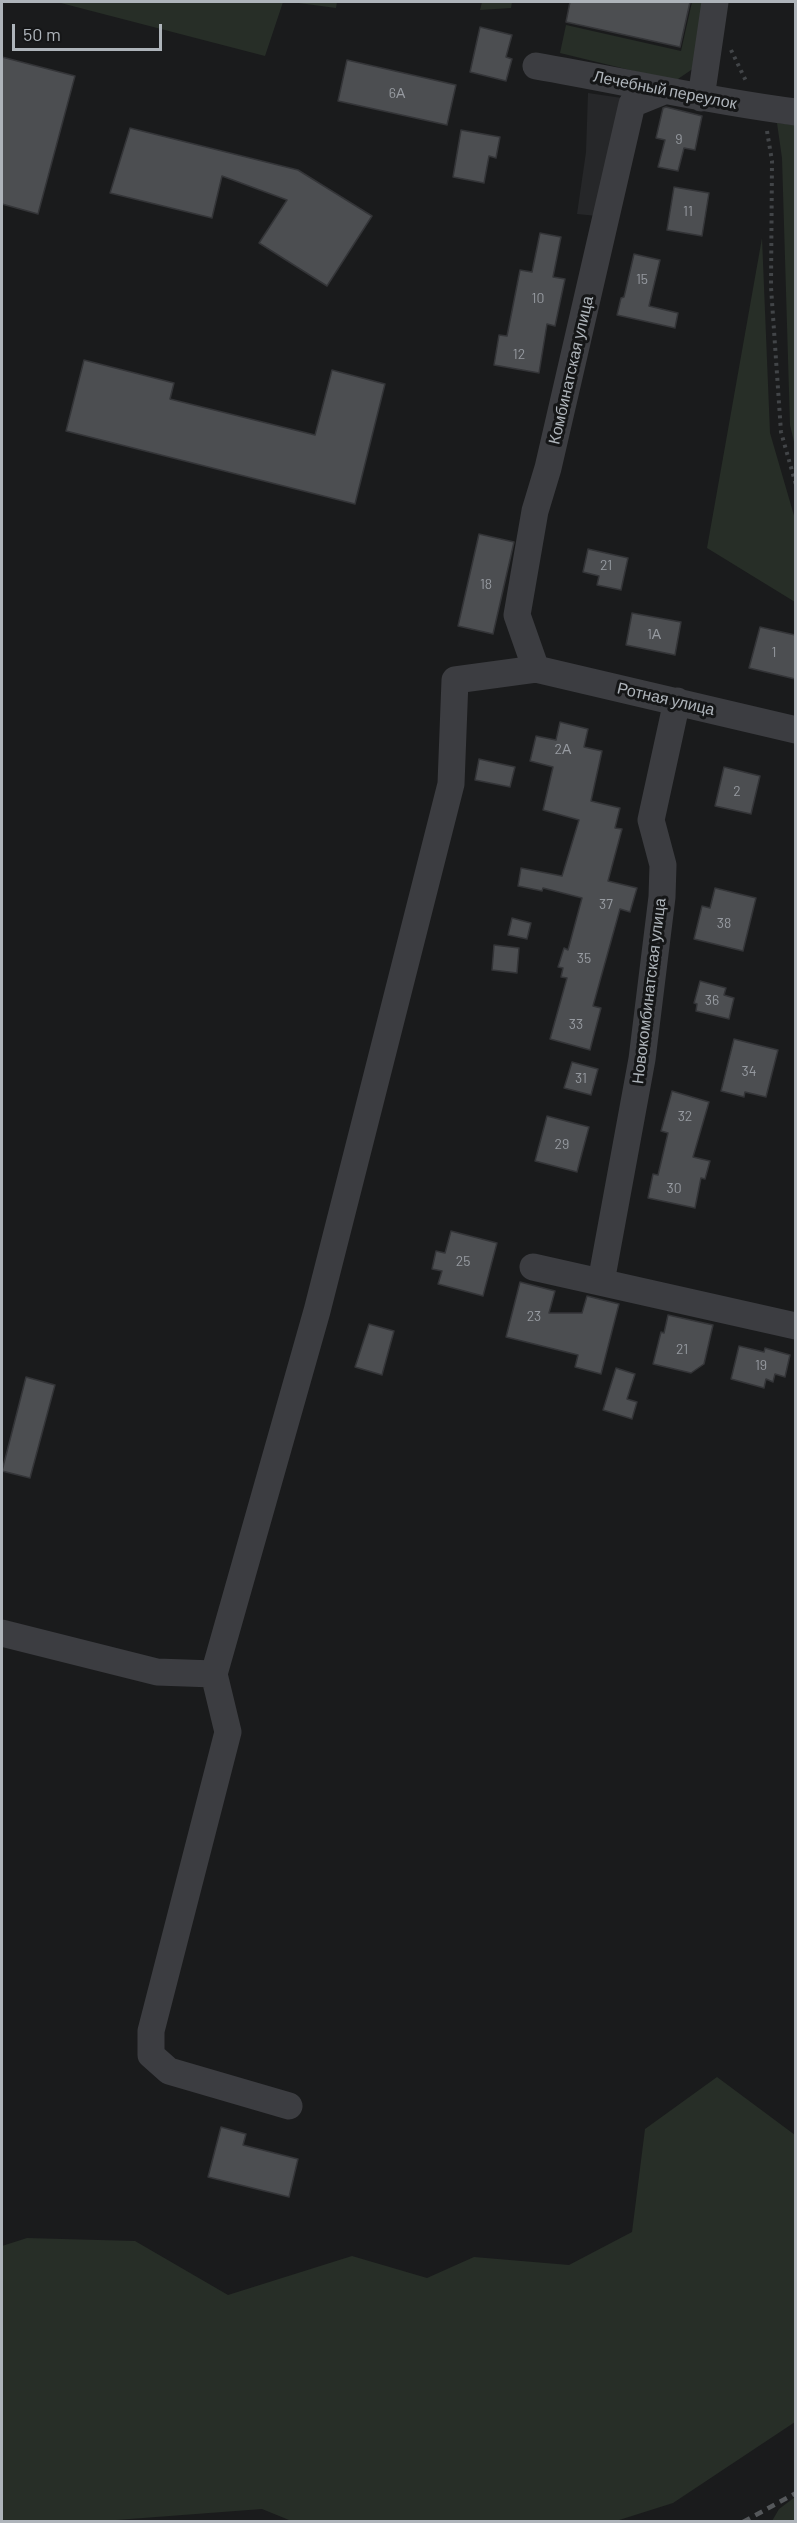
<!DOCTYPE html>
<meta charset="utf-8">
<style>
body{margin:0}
#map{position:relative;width:797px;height:2523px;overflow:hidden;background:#1a1b1c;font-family:Barlow,sans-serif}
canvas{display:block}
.frame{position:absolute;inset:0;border:3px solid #aeb4ba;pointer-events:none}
.scale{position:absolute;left:12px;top:24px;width:150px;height:27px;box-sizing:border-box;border:3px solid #aeb4ba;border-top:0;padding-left:8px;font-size:18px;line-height:21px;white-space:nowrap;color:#aeb4ba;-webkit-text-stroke:4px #151617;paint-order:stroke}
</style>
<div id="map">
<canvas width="797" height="2523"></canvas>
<div class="frame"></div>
<div class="scale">50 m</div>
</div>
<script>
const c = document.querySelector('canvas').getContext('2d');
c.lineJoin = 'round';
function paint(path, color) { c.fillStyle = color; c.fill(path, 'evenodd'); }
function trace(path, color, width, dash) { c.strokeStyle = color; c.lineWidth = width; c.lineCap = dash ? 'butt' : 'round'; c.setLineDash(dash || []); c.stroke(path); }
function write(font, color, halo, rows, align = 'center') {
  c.font = font + ' Barlow,sans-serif'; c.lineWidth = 6; c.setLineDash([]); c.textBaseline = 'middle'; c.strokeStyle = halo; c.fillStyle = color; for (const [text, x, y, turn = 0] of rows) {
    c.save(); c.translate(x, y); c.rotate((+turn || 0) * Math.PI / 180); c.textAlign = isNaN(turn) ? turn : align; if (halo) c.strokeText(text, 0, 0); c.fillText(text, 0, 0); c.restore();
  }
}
paint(new Path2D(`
 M588,93L622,98L597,216L577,214L586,152Z`), '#262729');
paint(new Path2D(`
 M57,2H283L265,56Z
 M291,2H337L336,8Z
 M482,2H512L511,8L480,10Z
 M692,2H709L697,66L675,81L560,53L566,25L681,51Z
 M777,123L795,125V446L790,425L782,158Z
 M762,238L770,433L795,519V602L707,548Z
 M717,2077L795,2135V2422L673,2503L616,2521L294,2522L262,2509L90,2522L2,2521V2246L27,2238L135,2241L228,2295L352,2256L427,2278L474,2257L569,2265L632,2232L645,2129Z
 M795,2497V2521H772L779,2509Z`), '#272e27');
const building = new Path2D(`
 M570,2H690L680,47L566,22Z
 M480,27L512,35L506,57L512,59L506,81L470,72Z
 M2,57L75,76L38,214L2,204Z
 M347,60L456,85L447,125L338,101Z
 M666,107L702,116L695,150L684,148L678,171L658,167L665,140L656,138L663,108Z
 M130,128L298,170L372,216L327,286L259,243L287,200L222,176L212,218L110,193Z
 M461,130L500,137L496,158L489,156L484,183L453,177Z
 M674,187L709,193L702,236L667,230Z
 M540,233L561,237L553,277L565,279L555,326L547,324L539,373L494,365L499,335L507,336L520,270L532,272Z
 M634,254L660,260L649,306L678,313L675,328L617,315L621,298L624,297Z
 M84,360L174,383L170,399L315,435L332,370L385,384L355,504L66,431Z
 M479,534L514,542L493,634L458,626Z
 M588,549L628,558L621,590L597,585L599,576L583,572Z
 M632,613L681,622L675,655L626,645Z
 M760,627L795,635V679L749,668Z
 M560,722L588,729L584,747L602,751L591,801L620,808L615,828L622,829L608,881L637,888L630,912L620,909L593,1006L601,1008L590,1050L550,1039L567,978L561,977L563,968L558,967L564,948L568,950L582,898L543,888L542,891L518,886L521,868L562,876L579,820L543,810L553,767L530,761L536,736L556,740Z
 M479,759L515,767L510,787L475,780Z
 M724,767L760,776L751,814L715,806Z
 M715,888L756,898L743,951L694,939L702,906L710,908Z
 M512,918L531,923L527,939L508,935Z
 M494,945L519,948L517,973L492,970Z
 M700,981L726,988L724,995L734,998L729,1019L696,1011L697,1004L694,1003Z
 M734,1039L778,1050L766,1097L745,1092L744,1097L721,1091Z
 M572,1062L598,1069L591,1095L564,1088Z
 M672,1091L709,1102L693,1157L710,1161L705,1179L701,1178L695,1208L648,1198L653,1174L658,1175L668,1133L661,1131Z
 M547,1116L589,1127L577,1172L535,1161Z
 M451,1231L497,1243L483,1296L438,1284L442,1271L432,1269L436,1251L445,1253Z
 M520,1282L555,1291L549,1313H582L587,1296L619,1304L601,1374L575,1367L578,1355L506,1337Z
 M668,1315L713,1325L704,1364L691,1373L653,1364L661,1332L664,1333Z
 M369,1324L394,1331L382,1375L355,1367Z
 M739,1346L764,1352L765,1348L790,1355L785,1377L775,1374L773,1382L766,1379L764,1388L731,1379Z
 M616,1368L635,1374L627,1399L637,1402L632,1419L603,1410Z
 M26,1377L55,1385L30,1478L2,1471Z
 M221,2127L246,2134L243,2145L298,2159L289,2197L208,2177Z`);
paint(building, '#4c4e51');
trace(building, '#343538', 1.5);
trace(new Path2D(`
 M731,50L746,81
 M767,131L772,161L771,287L781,432L796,485`), '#424548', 4, [3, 4.5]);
trace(new Path2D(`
 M536,66C623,81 708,101 796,112
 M701,98L715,2
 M536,669L517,615L535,511L548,468L632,104L664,91
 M533,1267L796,1326
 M601,1282L642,1059L662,897L663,865L651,820L677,701
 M2,1633L157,1672L214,1674
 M289,2106L169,2071L151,2055V2031L228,1732L214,1674L317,1311L451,784L455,680L536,669L796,730`), '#3c3d41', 27);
trace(new Path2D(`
 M743,2522L796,2493`), '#55585b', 4.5, [8, 6]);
write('14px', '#969aa0', null, [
 ["6А",397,93],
 ["9",679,139],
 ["11",688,211],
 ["15",642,279],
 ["10",538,298],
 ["12",519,354],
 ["21",606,565],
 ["18",486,584],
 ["1А",654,634],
 ["1",774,652],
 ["2А",563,749],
 ["2",737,791],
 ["37",606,904],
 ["38",724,923],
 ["35",584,958],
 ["36",712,1000],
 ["33",576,1024],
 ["34",749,1071],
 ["31",581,1078],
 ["32",685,1116],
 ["29",562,1144],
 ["30",674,1188],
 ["25",463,1261],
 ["23",534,1316],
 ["21",682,1349],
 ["19",761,1365]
]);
write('16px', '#aeb4ba', '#151617', [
 ["Лечебный переулок",665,90,11],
 ["Комбинатская улица",571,370,-77],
 ["Ротная улица",666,699,13],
 ["Новокомбинатская улица",649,991,-83]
]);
</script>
